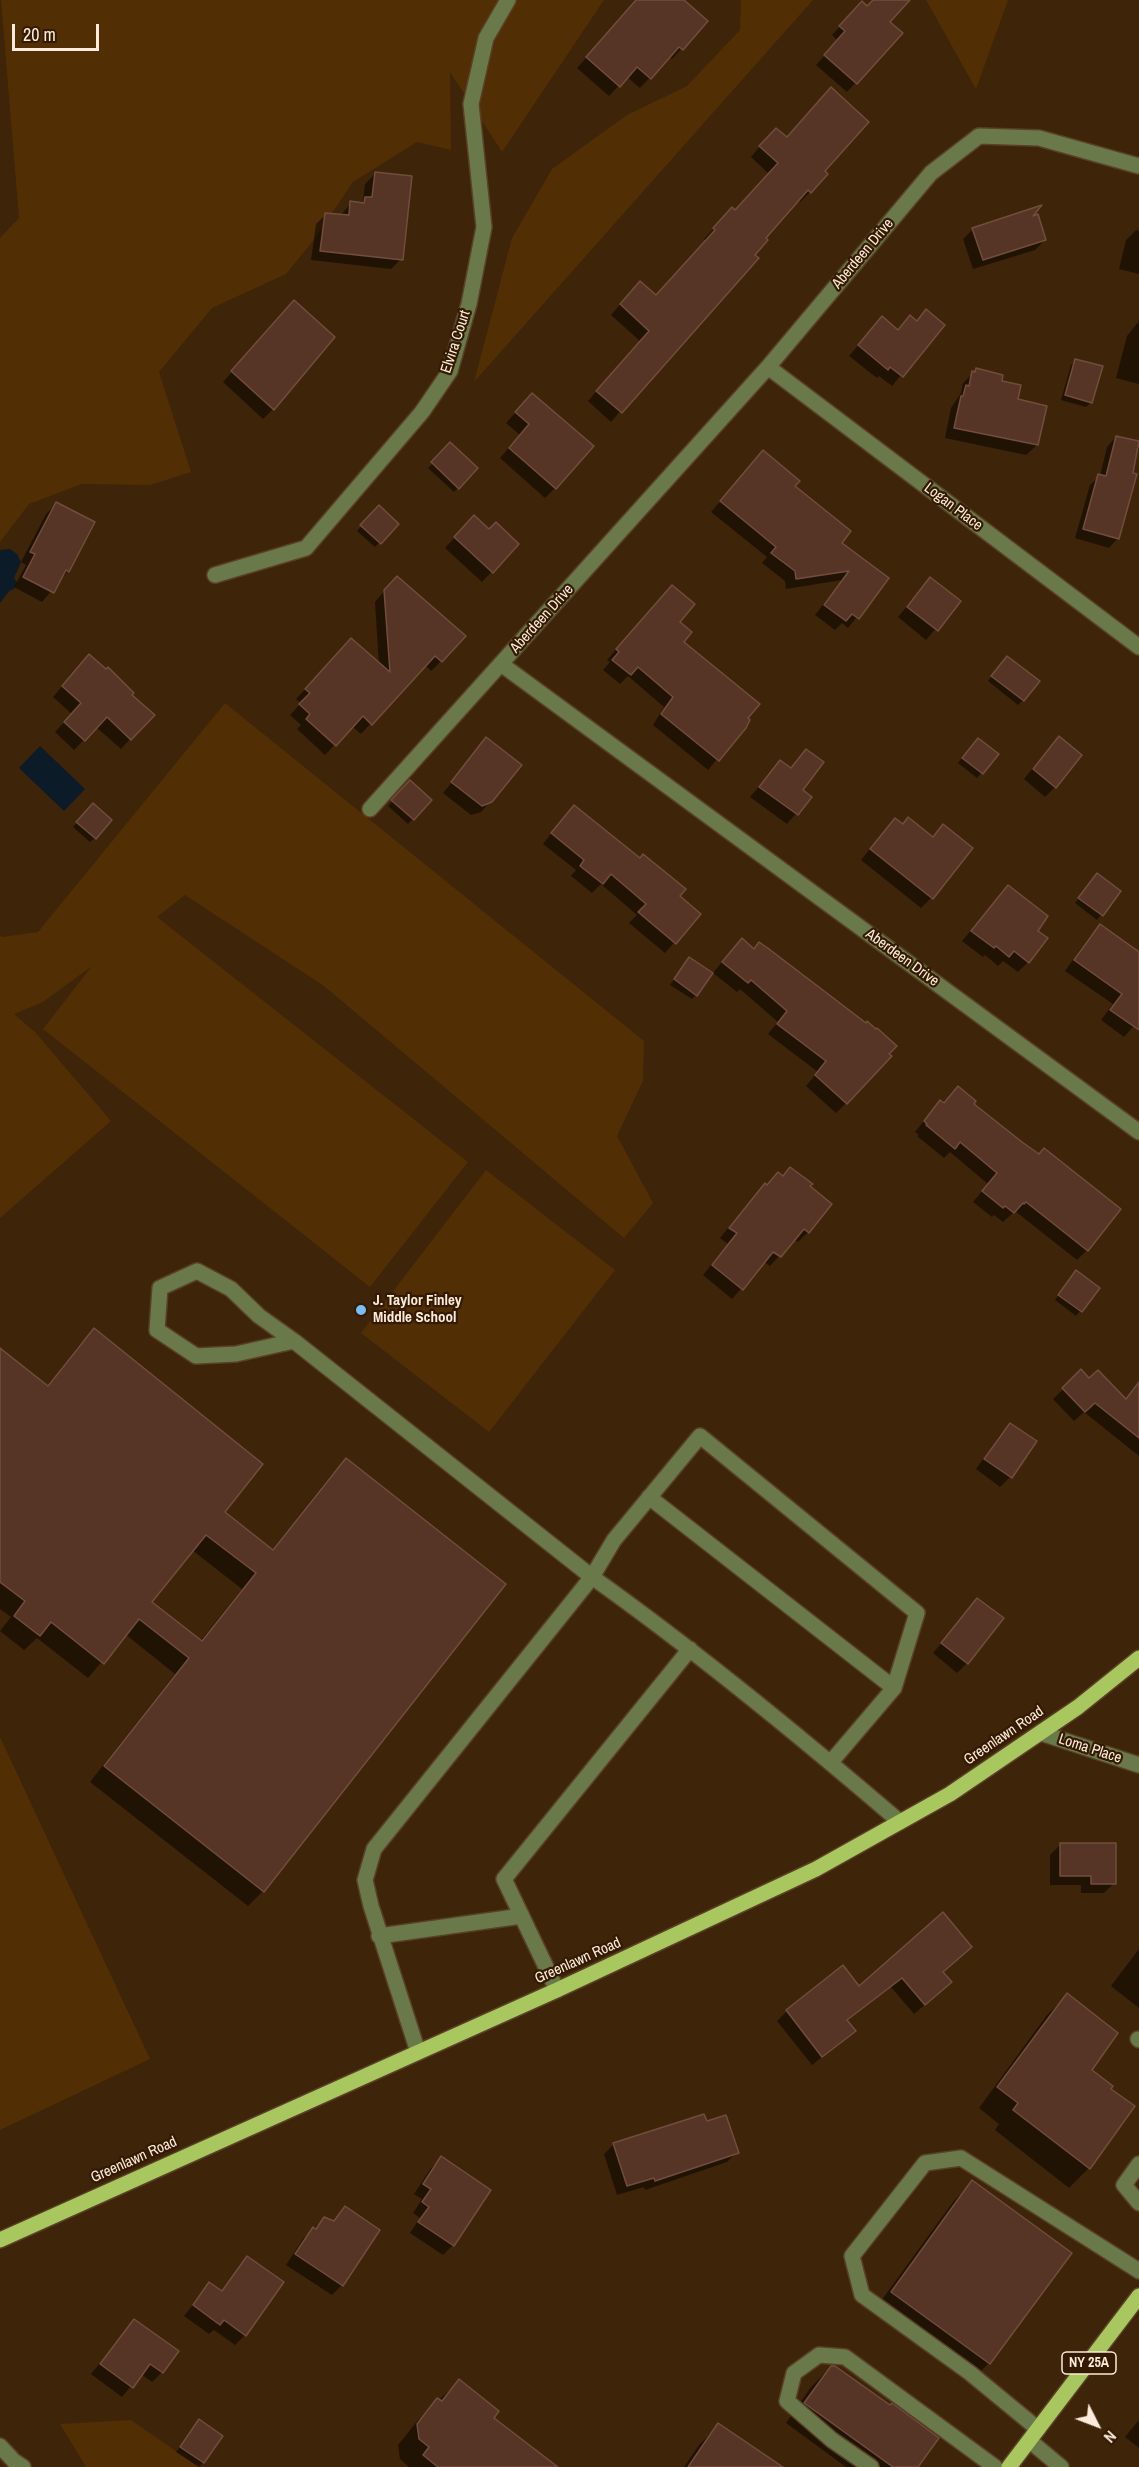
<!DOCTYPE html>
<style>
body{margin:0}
#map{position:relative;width:1139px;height:2467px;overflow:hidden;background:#3e2409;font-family:"Archivo Narrow",sans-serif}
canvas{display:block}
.north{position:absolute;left:1067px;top:2395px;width:60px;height:60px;-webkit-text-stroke:4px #331a01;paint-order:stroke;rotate:132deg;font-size:16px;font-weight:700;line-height:24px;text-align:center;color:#fcebdc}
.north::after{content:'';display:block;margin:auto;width:21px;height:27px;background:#fcebdc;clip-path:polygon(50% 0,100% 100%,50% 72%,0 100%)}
.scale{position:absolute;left:12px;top:24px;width:87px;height:27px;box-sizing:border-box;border:3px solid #fcebdc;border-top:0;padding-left:8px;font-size:18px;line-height:21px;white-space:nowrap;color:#fcebdc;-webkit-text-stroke:4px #331a01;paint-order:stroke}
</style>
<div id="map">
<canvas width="1139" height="2467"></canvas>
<div class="north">N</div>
<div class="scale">20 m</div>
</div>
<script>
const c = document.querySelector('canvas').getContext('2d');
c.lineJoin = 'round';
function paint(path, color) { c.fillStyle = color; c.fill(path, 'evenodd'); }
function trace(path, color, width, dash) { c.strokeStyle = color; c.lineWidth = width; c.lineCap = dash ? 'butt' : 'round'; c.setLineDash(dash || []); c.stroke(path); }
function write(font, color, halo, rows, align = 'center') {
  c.font = font + ' "Archivo Narrow",sans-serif'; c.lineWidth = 4.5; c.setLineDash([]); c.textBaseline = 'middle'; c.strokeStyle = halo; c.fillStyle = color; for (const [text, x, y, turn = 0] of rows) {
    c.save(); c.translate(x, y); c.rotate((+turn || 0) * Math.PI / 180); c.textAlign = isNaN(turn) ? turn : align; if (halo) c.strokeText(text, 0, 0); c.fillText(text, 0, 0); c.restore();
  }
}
paint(new Path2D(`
 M1,0H604L502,152L450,72L451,150L417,142L353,182L313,241L286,274L212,308L159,372L191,472L150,485L82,484L29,504L0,542V238L19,218Z
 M741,0H813L474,382L512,238L552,169L627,115L687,86L740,30Z
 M926,0H1008L976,89Z
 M225,703L644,1041L643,1081L617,1136L653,1203L624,1238L324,986L185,895L157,917L468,1162L370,1287L43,1029L92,966L43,1002L14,1014L35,1032L111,1121L0,1218V935L2,937L38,932Z
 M486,1170L615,1270L489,1432L361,1333Z
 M0,1737L150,2059L0,2130Z
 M131,2420L199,2467H86L60,2424Z`), '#522e05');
paint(new Path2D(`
 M10,549L17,554L21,562L14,578L17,582L14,589L9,591L0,603V550Z
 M40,746L85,789L64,811L19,768Z`), '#0b1b27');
paint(new Path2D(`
 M643,0H682L706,21L681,49L672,59L669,57L640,88L627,77L609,96L577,68L628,11Z
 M872,0H908L888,22L900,33L847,92L816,65L838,41L832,35L853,12L866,7Z
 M766,139H787L822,171L810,192L800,202L798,200L611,422L588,401L640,341L611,315L630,293L656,297L706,241L704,239L723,219L735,211L769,174L751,157Z
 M375,174L401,259L391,269L311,260L316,224L326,214L340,216L351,203L360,204L363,201L365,184Z
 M1029,219L1045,240L1035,250L973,269L963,239L973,229Z
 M1136,230L1139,231V274L1119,269L1126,240Z
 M926,311L943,325L892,386L879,376L877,378L849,356L882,318L897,331L910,317L915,322Z
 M285,312L273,409L263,419L223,382Z
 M1139,321V384L1116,378L1127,336Z
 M1076,360L1091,402L1086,407L1061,400L1071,365Z
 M976,370L1000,382L1016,401L1037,445L1026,455L945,438L951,408L961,393L963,383Z
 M522,405L555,488L545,498L500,458L520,435L506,423Z
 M1116,437L1139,443V445L1118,538L1109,548L1075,538L1090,485L1100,476L1107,447Z
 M451,445L476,469L454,492L428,468Z
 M763,452L839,543L887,579L848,628L842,623L835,630L815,615L842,580L786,589L785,581L762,563L767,557L711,512Z
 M56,504L68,571L42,602L14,587L26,565L21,562L46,514Z
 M379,507L397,524L375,547L357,531Z
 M464,527L489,531L517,544L482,582L445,548Z
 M930,579L959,601L926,640L898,617Z
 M387,588L441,661L431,671L425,665L361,734L352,726L325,755L297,729L301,725L290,715L301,703L296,699L341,650L379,665L375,602Z
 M662,597L678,623L682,642L746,718L744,727L708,770L653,725L664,707L628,676L620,684L603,670L610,662L607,660Z
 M1002,662L1023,700L1018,705L988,681Z
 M79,666L130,739L121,749L96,727L74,750L55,732L72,714L53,697Z
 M487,739L491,801L481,812L471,815L443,793Z
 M973,744L997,754L977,778L958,763Z
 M1049,748L1055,787L1045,797L1024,779Z
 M806,751L801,790L810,797L787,824L750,797L780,762L789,769Z
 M410,782L430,800L408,824L388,806Z
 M88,810L95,838L90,842L73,827Z
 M564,817L678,896L699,914L665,953L629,923L637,915L601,884L592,893L571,876L576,870L543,844Z
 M902,825L932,838L944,826L931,898L921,908L861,860L885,830Z
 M1097,875L1119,891L1097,920L1075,903Z
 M1008,887L1036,931L1028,962L1018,972L1003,961L998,966L985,955L983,957L962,941Z
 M1100,926L1139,954V1020L1124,1037L1101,1020L1113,1004L1065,971L1090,936Z
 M732,950H753L866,1024L846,1103L836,1113L806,1086L818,1072L768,1034L778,1022L740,989L737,992L713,973Z
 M689,959L696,995L692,999L670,985Z
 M958,1088L1087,1250L1077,1260L1015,1211L1003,1222L994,1215L992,1217L973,1202L988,1184L950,1152L944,1158L917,1136L919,1135L915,1132L931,1112L941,1102L943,1104Z
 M783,1177L808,1187V1232L798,1242L794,1239L770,1266L764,1262L732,1299L703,1275L728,1244L720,1238L755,1195L765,1185Z
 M1072,1277L1098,1288L1076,1316L1055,1300Z
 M94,1330L223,1512L271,1551L331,1475L346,1460L263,1891L248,1906L90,1782L175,1674L125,1634L88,1678L37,1638L24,1650L0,1631L11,1617L0,1609V1358L46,1387L79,1345ZM192,1550L242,1589L200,1641L150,1603Z
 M1081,1372L1089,1380L1125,1400L1139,1399V1456L1084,1412L1074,1421L1053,1399Z
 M1010,1425V1477L1000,1487L976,1469L1000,1435Z
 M978,1600L967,1663L957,1673L933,1653Z
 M1060,1845L1114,1883L1104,1893H1081V1885H1050V1855Z
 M970,1947L942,1973L940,1992L914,2014L891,1987L846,2021L854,2031L812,2065L777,2021L787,2011L859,1988Z
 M1139,1949V2008L1111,1986Z
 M1067,1995L1090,2070L1089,2168L1069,2188L995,2130L999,2124L979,2108L1047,2015Z
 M706,2123L737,2152L727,2162L645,2190L644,2187L617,2195L604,2154L614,2144Z
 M441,2158L453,2245L443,2255L410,2233L420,2218L413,2213L422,2199L414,2194L431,2168Z
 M972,2182L989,2363L969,2383L873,2312L953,2202Z
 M345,2208L378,2231L342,2285L332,2295L286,2265L303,2239L313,2229L324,2219L332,2222Z
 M247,2258L245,2335L235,2345L214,2330L209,2334L184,2316L209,2284L220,2292Z
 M134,2321L162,2372L152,2382L141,2374L122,2397L91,2374Z
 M831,2367L917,2467H846L786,2423L811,2387Z
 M459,2381L492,2418L549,2467H409L400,2459L398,2445L418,2420Z
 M1139,2420V2448L1125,2437Z
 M199,2421L203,2462L199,2467L176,2452Z
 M719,2425L780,2467H684L699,2445Z`), '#0007');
const building = new Path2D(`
 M636,0H684L708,21L683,50L679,47L651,79L637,67L620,87L586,57Z
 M873,0H910L890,22L903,33L857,84L824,55L845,31L839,26L862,1L867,6Z
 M831,87L869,122L825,171L828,174L811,193L808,190L766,238L768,240L755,255L759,258L622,413L596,391L649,331L620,304L640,281L656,295L715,230L713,228L732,207L735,210L778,163L759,146L776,128L787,137Z
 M375,172L412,176L403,260L320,251L325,213L349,215L350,201L364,203L365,197H372Z
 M1042,205L1033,216L1038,214L1046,240L983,260L972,228Z
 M294,300L335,337L274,410L231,371Z
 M926,309L945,325L903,377L890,367L888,370L858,345L882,316L898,330L910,315L917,321Z
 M1075,359L1103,366L1092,403L1065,395Z
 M976,368L1003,375L1002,381L1021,385L1018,399L1047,406L1038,445L954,428L961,396H963L966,385L969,386L972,371L975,372Z
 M532,393L594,446L556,489L509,448L529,424L515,412Z
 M1116,436L1139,441L1133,473L1137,474L1119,539L1083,529L1098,474L1106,476Z
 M450,442L478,468L459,489L431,462Z
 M763,450L800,481L795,486L851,531L842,543L889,578L859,619L852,614L846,621L824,605L849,571L796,579L795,571L771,553L776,547L720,501Z
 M56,502L95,522L69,572L66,570L54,593L23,577L35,554L30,552Z
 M379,505L399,524L381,544L360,525Z
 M474,515L489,529L496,522L519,544L493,573L454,537Z
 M397,576L466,636L442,662L435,656L372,725L363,716L336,746L306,719L310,714L299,704L310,693L305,689L351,638L390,672L384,590Z
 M930,577L961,601L938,631L907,607Z
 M672,585L695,604L680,622L692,632L684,642L760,704L748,718L750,720L746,728L719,761L661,714L673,697L638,667L631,675L612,660L619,652L616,649Z
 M89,654L106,669L108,667L134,693L132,695L155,715L131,740L107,717L85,741L64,722L81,703L62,686Z
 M1007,656L1040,681L1024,701L991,676Z
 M1059,736L1082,755L1056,788L1033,769Z
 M486,737L522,765L492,802L482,806L451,782Z
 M978,738L999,754L983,774L962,758Z
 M806,749L824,762L803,790L812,797L798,815L759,787L780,760L791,768Z
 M410,780L432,800L414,820L391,800Z
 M93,803L112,820L96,839L76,822Z
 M574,805L640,858L643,854L686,889L680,896L701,914L676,944L638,912L646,904L611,874L603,884L580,866L584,860L551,833Z
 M908,817L933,837L943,824L973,848L933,899L870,849L895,818L903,824Z
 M1097,873L1121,891L1103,916L1078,898Z
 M1008,885L1048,916L1038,931L1048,938L1029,963L1014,951L1009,957L996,946L994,948L971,931Z
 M1100,924L1139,952V1030L1110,1010L1122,994L1074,960Z
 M742,938L754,949L759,942L769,949L866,1023L867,1021L876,1029L877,1028L897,1046L889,1054L892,1056L847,1104L815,1075L826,1061L777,1024L787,1011L751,980L748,983L722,962Z
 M689,957L713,973L697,996L674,979Z
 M958,1086L976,1101L974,1104L1022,1142L1039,1154L1044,1148L1121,1209L1088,1251L1026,1202L1024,1204L1023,1203L1014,1213L1005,1206L1003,1208L982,1191L997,1173L960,1142L955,1149L926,1125L927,1124L924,1121L940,1100L944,1103Z
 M790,1167L813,1184L810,1186L832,1204L809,1233L804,1229L781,1257L773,1252L743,1290L712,1265L737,1233L729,1228L765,1183L767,1185L778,1172L783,1176Z
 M1076,1270L1100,1288L1082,1312L1058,1295Z
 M94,1328L263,1464L225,1512L273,1550L346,1458L506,1584L264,1892L104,1766L189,1658L139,1619L104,1664L51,1622L40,1636L14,1616L25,1601L0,1582V1348L48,1386ZM206,1535L256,1573L202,1641L152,1602Z
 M1081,1369L1089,1378L1098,1370L1126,1399L1139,1382V1438L1095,1403L1085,1412L1062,1388Z
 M1010,1423L1037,1441L1012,1478L984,1459Z
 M977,1598L1004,1618L968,1664L941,1643Z
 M1060,1843H1116V1884H1091V1876H1060Z
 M943,1912L972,1947L943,1972L952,1982L925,2005L902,1978L847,2020L856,2031L822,2057L786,2010L843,1965L859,1986Z
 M1067,1993L1118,2033L1092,2070L1113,2086L1111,2089L1135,2106L1090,2169L1013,2110L1018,2103L997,2087Z
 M704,2114L707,2121L726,2115L739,2153L655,2181L654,2178L627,2186L613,2143Z
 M441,2156L491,2190L454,2246L418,2222L429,2207L422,2202L431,2189L423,2184Z
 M972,2180L1072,2253L990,2364L891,2292Z
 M345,2206L380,2230L343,2286L295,2254L313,2227L316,2229L324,2217L334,2221Z
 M247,2256L284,2282L246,2336L224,2320L220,2325L193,2305L209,2282L222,2291Z
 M134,2319L179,2351L163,2373L150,2364L133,2388L100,2364Z
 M831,2366H835L890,2405L892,2403L939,2438L918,2467H893L804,2403Z
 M459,2379L499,2411L494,2418L558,2467H438L423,2455L429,2447L419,2439L417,2424L437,2398L442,2401Z
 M199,2419L223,2436L204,2463L180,2447Z
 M718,2423L783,2467H688Z`);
paint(building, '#573526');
trace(building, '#724d3e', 1.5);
const minor = new Path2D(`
 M768,367L1139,647
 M215,575L306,548L422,412L450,371L469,304L484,227L471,104L486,38L508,0
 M501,664L1139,1132
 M370,809L768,367L931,173L979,136L1039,138L1139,166
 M294,1341L236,1354L196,1356L157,1330L160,1288L197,1271L231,1289L259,1316L294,1341L592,1577L614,1540L700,1436L917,1613L894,1688L831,1762
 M649,1497L894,1688
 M1041,1733L1139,1765
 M379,1936L522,1916
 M557,1990L504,1879L690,1649
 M1138,2039L1139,2040
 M418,2052L371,1906L365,1880L374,1849L592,1577C699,1653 801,1737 900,1822
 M1139,2164L1124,2185L1139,2203
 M1038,2429L970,2373L862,2295L852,2256L925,2163L961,2158L1139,2271
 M1030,2441L1061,2467
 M0,2446L14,2461L23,2467
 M871,2467L832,2440L787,2401L794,2373L819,2355L845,2357L995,2467`);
const major = new Path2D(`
 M0,2240L557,1990L816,1869L950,1794L1078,1707L1139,1658
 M1009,2467L1139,2296`);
trace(minor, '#594027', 18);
trace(major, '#594027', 18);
trace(minor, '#697949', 15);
trace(major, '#a8c75e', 15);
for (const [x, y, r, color] of [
 [361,1310,6,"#78bff7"]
]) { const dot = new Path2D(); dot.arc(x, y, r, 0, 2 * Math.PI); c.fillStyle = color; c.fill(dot); trace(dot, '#331a01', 2); }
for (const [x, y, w] of [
 [1089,2363,54]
]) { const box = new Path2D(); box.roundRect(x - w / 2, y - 11, w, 22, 4.5); c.fillStyle = '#331a01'; c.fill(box); trace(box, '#fcebdc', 1.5); }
write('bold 14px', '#fcebdc', null, [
 ["NY 25A",1089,2363]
]);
write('15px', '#fcebdc', '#331a01', [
 ["Aberdeen Drive",863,254,-50],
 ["Elvira Court",456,342,-72],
 ["Logan Place",953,507,37],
 ["Aberdeen Drive",542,619,-48],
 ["Aberdeen Drive",902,958,36],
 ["Greenlawn Road",1004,1736,-34],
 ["Loma Place",1090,1749,18],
 ["Greenlawn Road",578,1961,-24],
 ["Greenlawn Road",134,2160,-24]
]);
write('bold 15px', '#fcebdc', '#331a01', [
 ["J. Taylor Finley",373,1301],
 ["Middle School",373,1318]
], 'left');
</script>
